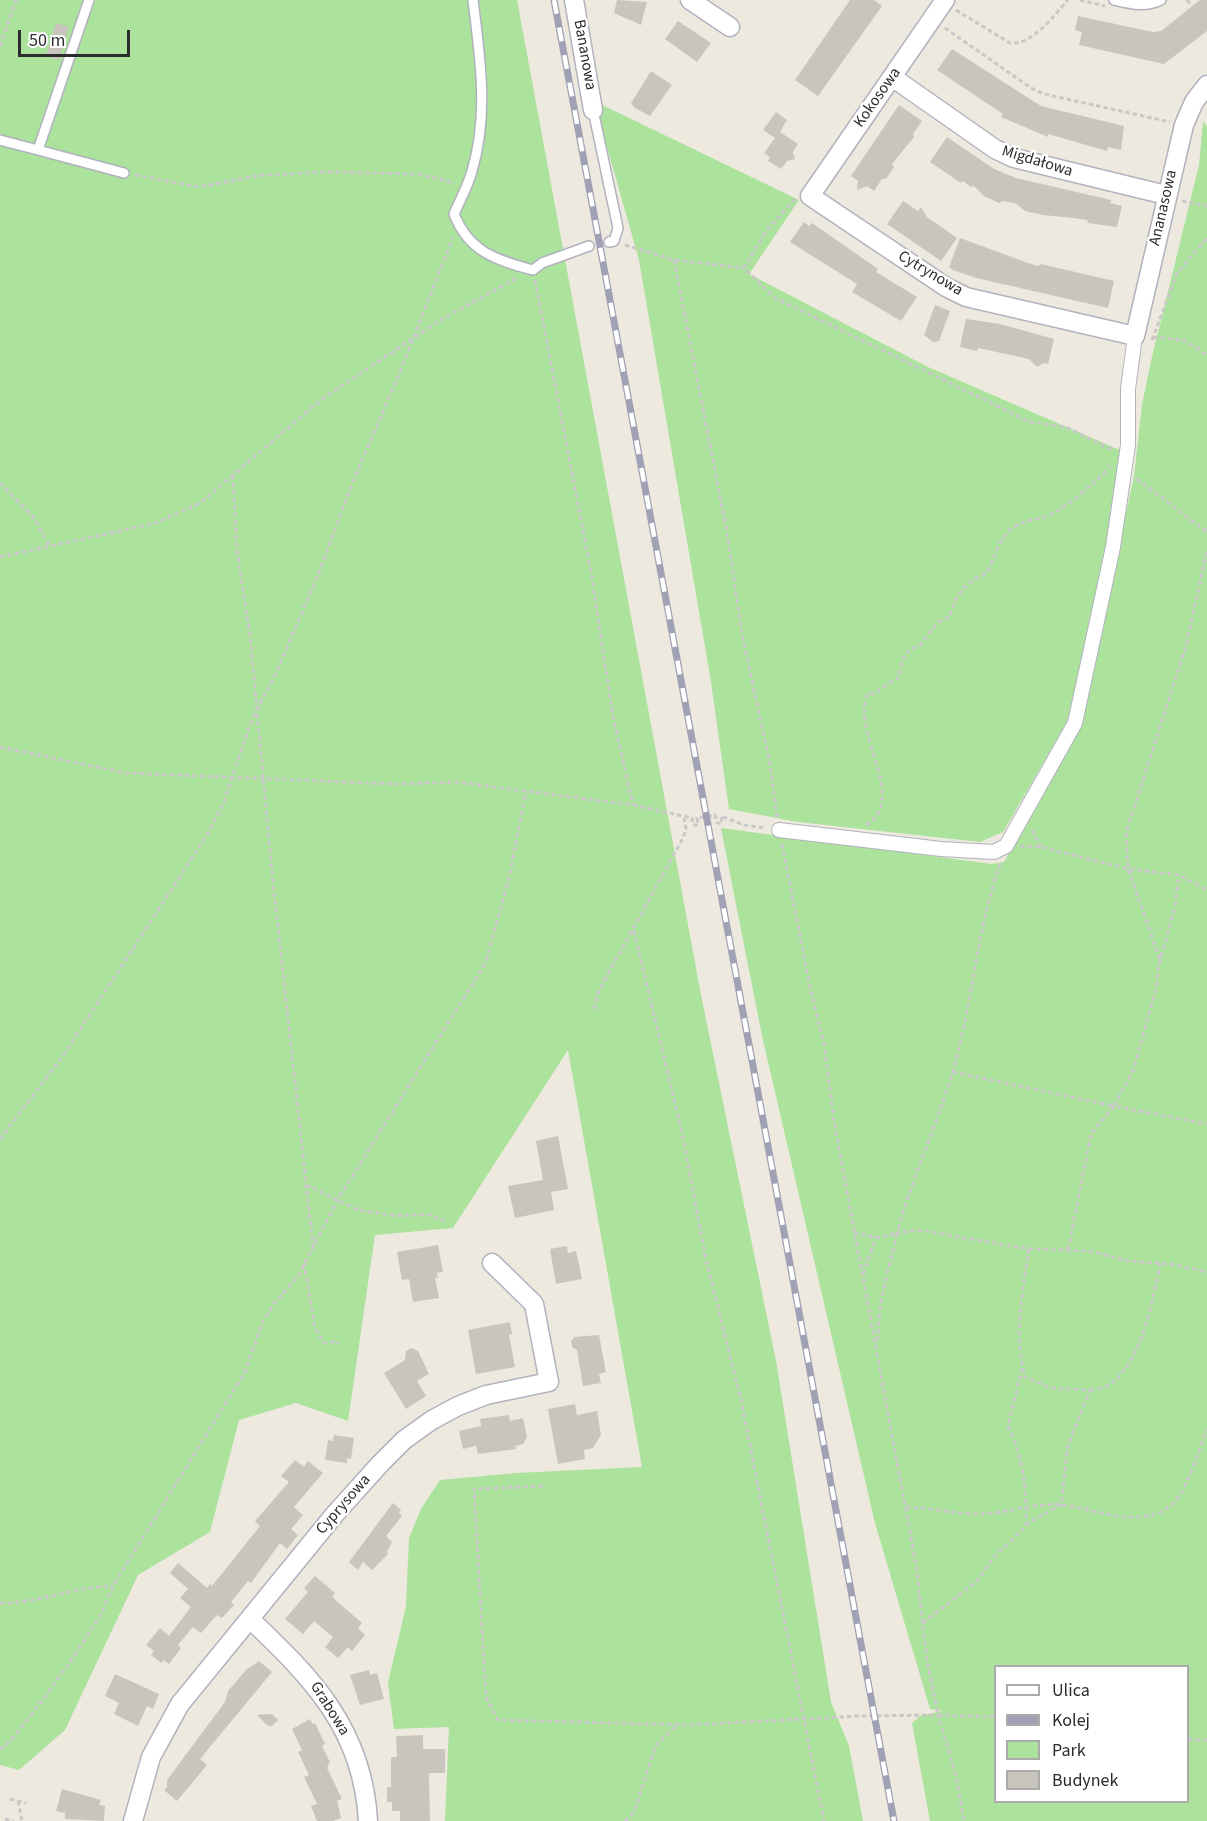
<!DOCTYPE html>
<meta charset="utf-8">
<style>
body{margin:0}
#map{position:relative;width:1207px;height:1821px;overflow:hidden;background:#ede9de;font-family:"Source Sans 3",sans-serif}
canvas{display:block}
.legend{position:absolute;left:994px;top:1665px;width:195px;height:138px;box-sizing:border-box;background:#fff;border:2px solid #ababab;margin:0;padding:8px 10px;list-style:none;font-size:18px;color:#2c2c2c}
.legend li{display:flex;align-items:center;gap:12px;height:30px}
.legend b{width:30px;border:2px solid #ababab}
.scale{position:absolute;left:18px;top:30px;width:112px;height:27px;box-sizing:border-box;border:3px solid #2c2c2c;border-top:0;padding-left:8px;font-size:18px;line-height:21px;white-space:nowrap;color:#2c2c2c;-webkit-text-stroke:4px #fff;paint-order:stroke}
</style>
<div id="map">
<canvas width="1207" height="1821"></canvas>
<ul class="legend">
<li><b style="height:8px;background:#fff"></b>Ulica</li>
<li><b style="height:8px;background:#a1a1b5"></b>Kolej</li>
<li><b style="height:16px;background:#abe29c"></b>Park</li>
<li><b style="height:16px;background:#c9c5be"></b>Budynek</li>
</ul>
<div class="scale">50 m</div>
</div>
<script>
const c = document.querySelector('canvas').getContext('2d');
c.lineJoin = 'round';
function paint(path, color) { c.fillStyle = color; c.fill(path, 'evenodd'); }
function trace(path, color, width, dash) { c.strokeStyle = color; c.lineWidth = width; c.lineCap = dash ? 'butt' : 'round'; c.setLineDash(dash || []); c.stroke(path); }
function write(font, color, halo, rows, align = 'center') {
  c.font = font + ' "Source Sans 3",sans-serif'; c.lineWidth = 5; c.setLineDash([]); c.textBaseline = 'middle'; c.strokeStyle = halo; c.fillStyle = color; for (const [text, x, y, turn = 0] of rows) {
    c.save(); c.translate(x, y); c.rotate((+turn || 0) * Math.PI / 180); c.textAlign = isNaN(turn) ? turn : align; if (halo) c.strokeText(text, 0, 0); c.fillText(text, 0, 0); c.restore();
  }
}
paint(new Path2D(`
 M0,0H517L701,995L776,1361L831,1702L849,1746L863,1821H445L449,1727L394,1729L388,1683L406,1606L409,1538L421,1509L440,1480L516,1473L642,1467L568,1050L453,1228L375,1235L348,1421L296,1403L239,1420L210,1532L138,1575L65,1730L19,1770L0,1765Z
 M594,101L799,200L749,274L928,367L1122,451L1106,552L1067,722L1003,832L980,842L798,822L729,809L711,682L639,260Z
 M1203,121L1207,126V1821H930L912,1723L920,1716L942,1711L930,1709L875,1523L762,1036L721,828L992,864L1004,862L1079,729L1134,476L1142,405L1151,361L1199,165ZM996,1666H1188V1802H996Z`), '#abe29c');
paint(new Path2D(`
 M617,0L647,2L641,25L614,13Z
 M850,0H874L882,6L818,96L795,80Z
 M1200,0H1207V31L1164,64L1079,45L1082,32L1075,30L1078,16L1153,32L1161,31Z
 M678,21L711,43L697,62L665,39Z
 M56,23L69,27L59,60L46,56Z
 M952,49L1041,106L1124,126L1121,150L1108,147L1107,151L1048,134V137L1001,117L1003,114L937,70Z
 M651,71L672,85L650,116L635,108L631,103Z
 M899,105L922,121L913,134L914,137L892,164L894,167L886,179H882L874,191L867,186L857,190L858,181L851,176Z
 M776,112L787,120L780,132L798,144L793,152L795,159L787,161L781,169L768,161L770,157L764,153L775,138L763,130Z
 M947,137L994,169L1016,178L1111,200L1110,203L1122,206L1117,227L1088,223L1087,220L1074,218L1043,215L1025,211L1015,203L1002,201L999,203L984,196L974,186L971,187L963,181L961,183L930,162Z
 M903,201L918,211L921,207L927,217L957,238L941,261L887,224Z
 M804,222L809,226L812,223L878,269L876,272L917,297L901,321L852,292L857,284L790,242Z
 M960,238L1025,262L1038,266L1041,264L1114,281L1108,308L976,278L953,270L949,267Z
 M935,305L950,311L939,341L933,342L924,335Z
 M966,319L1000,324L1054,339L1048,364L1044,363L1037,367L1029,359L978,348L977,351L960,347Z
 M558,1136L568,1189L551,1192L554,1210L515,1218L508,1186L543,1180L536,1141Z
 M438,1245L443,1272L437,1273L438,1278H435L439,1298L413,1302L409,1279L402,1280L397,1252Z
 M567,1246L568,1253L576,1251L582,1279L556,1284L550,1249Z
 M510,1322L512,1334L509,1335L515,1367L476,1374L468,1330Z
 M599,1335L606,1372L599,1374L601,1383L583,1386L577,1350L572,1347L571,1342L574,1337Z
 M411,1348L418,1351L429,1374L417,1381L426,1396L406,1409L384,1373L405,1360L406,1351Z
 M575,1404L577,1415L597,1411L601,1435L593,1448L584,1450L585,1459L558,1464L548,1409Z
 M509,1415L510,1421L523,1418L527,1437L523,1444L515,1446L516,1449L478,1454L476,1446L463,1449L459,1431L481,1426L480,1419Z
 M334,1435L354,1438L351,1459L347,1458V1463L325,1460L328,1440L333,1441Z
 M295,1460L304,1467L308,1461L323,1473L294,1507L303,1515L291,1529L298,1535L287,1549L280,1543L251,1583L248,1581L231,1602L234,1605L222,1618L217,1615L201,1633L193,1627L178,1645L181,1648L169,1664L164,1660L161,1663L151,1655L154,1651L146,1645L160,1628L169,1636L191,1607L180,1598L188,1589L170,1573L178,1563L207,1588L210,1584L212,1586L260,1526L255,1521L289,1482L281,1476Z
 M393,1503L401,1510L399,1513L402,1516L386,1536L392,1542L387,1552L388,1554L372,1570L363,1562L358,1570L349,1562Z
 M315,1576L335,1593L332,1597L362,1623L358,1628L365,1635L352,1651L348,1647L338,1658L325,1647L333,1637L314,1621L303,1634L285,1619L308,1592L304,1588Z
 M259,1661L272,1672L200,1759L207,1765L177,1801L164,1790L167,1787V1780L225,1702L228,1691L246,1670Z
 M369,1670L370,1675L377,1673L384,1699L360,1705L350,1675Z
 M115,1674L159,1694L153,1709L147,1706L138,1726L114,1714L119,1703L105,1696Z
 M272,1714L278,1720L272,1726L267,1725L257,1715Z
 M310,1719L313,1724L315,1723L325,1744L322,1746L330,1762L327,1768L342,1799L337,1801L341,1818L333,1821H317L311,1806L317,1804L304,1777L309,1775L298,1752L302,1750L292,1729Z
 M423,1735V1749H445V1773H429L430,1821H400V1811H392V1802H387V1787H391V1757H397L396,1736Z
 M62,1789L101,1800L99,1805L105,1806L104,1821L65,1819V1813L56,1811Z`), '#c9c5be');
const service = new Path2D(`
 M473,0C480,57 489,115 472,171C468,186 460,200 454,214C469,252 496,260 533,270L542,263L589,246
 M1114,0C1131,4 1145,8 1161,0
 M593,110L618,228L614,241L609,242
 M0,140L38,150L89,0
 M38,150L124,173`);
const pedestrian = new Path2D(`
 M779,830L941,849L994,852L1006,846L1075,723L1113,547L1128,445V389L1135,336`);
const minor = new Path2D(`
 M574,0L593,110
 M690,0L730,27
 M945,0L810,196L946,287L966,297L1135,336L1184,125L1194,102L1207,85
 M892,77L995,149L1014,158L1166,195
 M250,1619C312,1678 363,1729 368,1821
 M133,1821L151,1757L180,1704L335,1514L380,1464L404,1440L432,1420L458,1406L486,1395L549,1382L534,1304L492,1263`);
trace(service, '#b2b2bf', 12);
trace(pedestrian, '#b2b2bf', 16);
trace(minor, '#b2b2bf', 21);
trace(new Path2D(`
 M1080,0L1105,6
 M1187,0L1192,6
 M956,10L1010,43C1032,46 1054,15 1068,0
 M945,28L1031,88L1044,94L1170,122
 M0,46L16,0
 M135,175L199,187L262,175L326,172L418,174L455,183
 M795,199L766,231L744,268L775,298L1030,422L1066,427L1114,451
 M1182,201L1207,206
 M625,245L674,260L744,268
 M674,260L726,527L742,634L770,764L777,817
 M535,280L591,572L613,716L633,805
 M1153,337L1183,340L1207,355
 M1152,340L1177,273L1207,238
 M233,475L237,552L250,635L272,873L313,1246
 M1137,479L1207,532
 M0,483L34,518L49,545
 M0,557L156,523L200,503L322,399L442,319L517,278
 M0,747L126,773L396,784L456,782L633,805L692,818L693,825H698L697,818L715,815L717,823H722L721,816L744,825L765,828
 M866,825C910,800 849,730 868,693L873,694L899,677L902,660L908,651L920,645L938,622L950,617C954,595 967,581 987,573C994,559 997,544 1008,532C1020,520 1033,521 1047,516C1067,508 1096,482 1110,466
 M1032,830L1041,847
 M782,844L811,992L824,1043L834,1121L916,1565L927,1660L938,1715L996,1717
 M1020,846L1041,847L1128,869L1179,875L1207,890
 M1000,864C978,925 973,996 956,1060C940,1119 913,1174 897,1233L919,1230L1029,1249L1089,1251L1129,1261L1171,1264L1207,1272
 M634,931L683,1137L705,1255L741,1400L824,1821
 M1160,959L1128,869L1126,833L1186,646L1207,550
 M594,1009L599,990L683,838L686,829L684,818
 M953,1072L1114,1106L1133,1071L1156,989L1158,968L1175,907L1179,875
 M0,1139L65,1053L207,835L224,802L250,724L275,675L317,578L352,484L397,379L453,238
 M306,1185L358,1210L397,1216L427,1214L444,1221
 M854,1232L876,1238
 M1068,1250L1091,1134L1114,1106L1207,1124
 M304,1263L315,1328L324,1343L337,1341L338,1344
 M863,1274L876,1238L897,1233L881,1300L877,1341
 M1022,1368L1008,1427C1022,1454 1028,1494 1026,1525
 M1090,1390C1097,1389 1107,1388 1112,1383C1143,1357 1153,1300 1160,1263
 M543,1486L474,1489L486,1697L498,1720L688,1725L861,1716L938,1715L956,1775L964,1821
 M906,1507C930,1508 952,1513 975,1514C1003,1515 1033,1502 1062,1505C1095,1509 1138,1529 1169,1507C1186,1495 1199,1450 1207,1429
 M0,1603C38,1604 74,1586 113,1586
 M923,1623L977,1581L992,1559L1030,1522L1061,1505L1068,1445L1090,1390L1050,1388L1025,1377C1013,1336 1023,1290 1029,1249
 M1188,1739L1207,1740
 M0,1749C14,1745 89,1635 100,1616C105,1607 108,1596 113,1586L245,1372L263,1321L275,1302L297,1278L338,1199L485,964L509,878L526,792
 M10,1799L26,1803
 M18,1801L22,1821
 M5,1819L14,1821
 M625,1821L634,1812L656,1745L677,1725`), '#c8c8c8', 3, [4.5, 3]);
trace(service, '#fff', 9);
trace(pedestrian, '#fff', 14);
trace(minor, '#fff', 18);
const rail = new Path2D(`
 M554,0L894,1821`);
trace(rail, '#a1a1b5', 7);
trace(rail, '#fff', 4.5, [14]);
write('16px', '#2c2c2c', '#fff', [
 ["Bananowa",584,55,80],
 ["Kokosowa",878,98,-55],
 ["Migdałowa",1037,162,17],
 ["Ananasowa",1164,208,-77],
 ["Cytrynowa",930,274,31],
 ["Cyprysowa",344,1505,-49],
 ["Grabowa",329,1709,58]
]);
</script>
